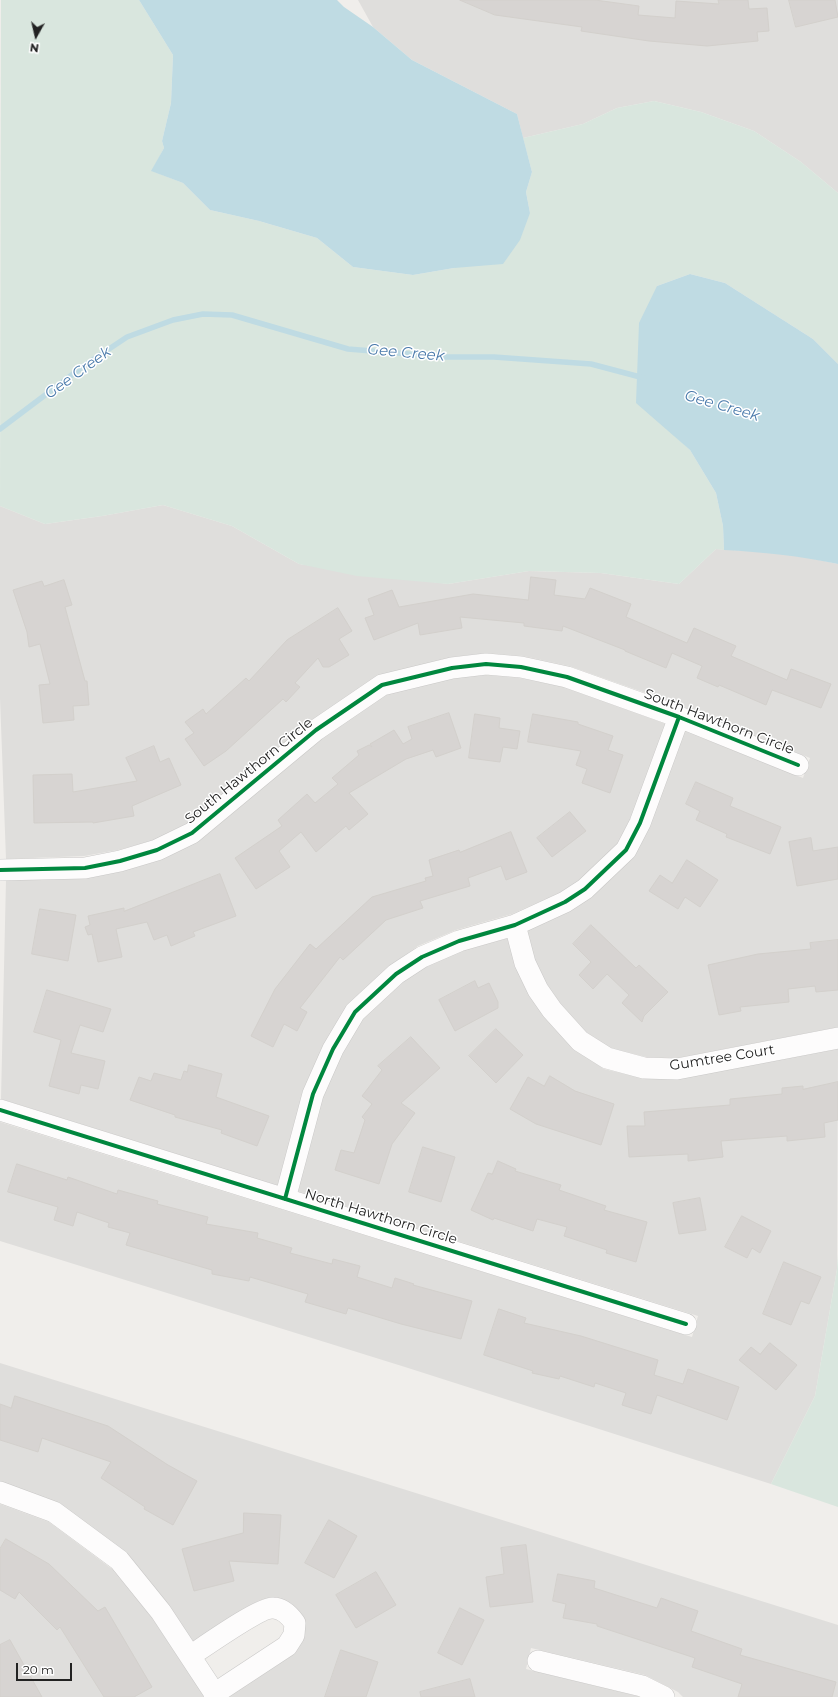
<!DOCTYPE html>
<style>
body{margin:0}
#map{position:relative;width:838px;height:1697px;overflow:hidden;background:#f0eeeb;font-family:Montserrat,sans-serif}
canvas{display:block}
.north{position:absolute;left:16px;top:16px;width:40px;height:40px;-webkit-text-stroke:3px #fff;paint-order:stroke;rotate:188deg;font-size:11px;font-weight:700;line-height:16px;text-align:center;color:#222}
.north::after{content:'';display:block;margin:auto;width:14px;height:18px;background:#222;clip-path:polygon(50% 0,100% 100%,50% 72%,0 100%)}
.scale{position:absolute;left:16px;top:1663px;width:56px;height:18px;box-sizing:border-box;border:2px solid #222;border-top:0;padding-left:5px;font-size:12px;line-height:14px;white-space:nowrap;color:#222;-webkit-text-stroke:3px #fff;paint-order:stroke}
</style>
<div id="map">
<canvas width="838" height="1697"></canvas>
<div class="north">N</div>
<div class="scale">20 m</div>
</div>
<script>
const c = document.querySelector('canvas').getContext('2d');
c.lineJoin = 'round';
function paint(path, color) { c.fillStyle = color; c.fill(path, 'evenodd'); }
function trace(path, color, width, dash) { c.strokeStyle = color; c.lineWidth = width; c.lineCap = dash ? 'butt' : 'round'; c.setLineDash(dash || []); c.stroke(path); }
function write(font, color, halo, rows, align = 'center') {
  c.font = font + ' Montserrat,sans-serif'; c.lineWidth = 3; c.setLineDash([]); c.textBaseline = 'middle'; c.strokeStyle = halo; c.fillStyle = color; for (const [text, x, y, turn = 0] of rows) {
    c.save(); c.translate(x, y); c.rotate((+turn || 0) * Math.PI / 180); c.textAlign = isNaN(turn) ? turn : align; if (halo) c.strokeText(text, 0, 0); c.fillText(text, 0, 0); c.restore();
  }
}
paint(new Path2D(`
 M358,0H838V193L801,162L754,131L701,112L654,101L617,108L583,124L523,138L517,114L412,60L373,27Z
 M163,505L232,526L299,564L448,584L529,571L601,573L679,584L716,549L768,552L810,558L838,564V1027L677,1058L646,1057L610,1048L586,1032L560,1003L546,983L533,958L526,931L568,912L590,898L684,731L803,778L810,758L674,703L569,666L523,656L487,653L452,657L377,676L188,823L154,840L118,850L84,856L6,859L0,698V506L45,524L102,516Z
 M486,675L519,678L564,687L666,724L631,818L618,843L580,880L561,892L512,914L456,930L418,946L390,966L349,1003L279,1186L1,1099L6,880L122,871L160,860L198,841L321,739L385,695L453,678Z
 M508,938L573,1048L604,1069L642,1078L678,1079L838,1049L837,1269L815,1396L771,1484L405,1367L0,1241V1122L692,1337L698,1316L297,1191L322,1098L341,1054L362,1019L401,983L426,966L461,951Z
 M0,1363L838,1625V1697H683L678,1692L645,1675L531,1648L526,1669L641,1697H229L303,1616L291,1603L277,1598L271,1597L258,1601L193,1642L168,1605L125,1552L59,1503L0,1481Z
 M0,1504L49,1522L112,1569L153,1619L205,1697H0Z`), '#dfdedc');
paint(new Path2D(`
 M1,0H139L173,55L171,103L162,141L164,148L152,171L183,183L210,210L259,221L317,238L353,267L413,275L454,268L530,213L526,192L532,172L523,138L583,124L617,108L654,101L701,112L754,131L801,162L838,193V364L813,339L725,283L690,274L657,286L665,426L690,450L716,493L723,526L724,550L716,549L679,584L601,573L529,571L448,584L357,576L299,564L232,526L163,505L102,516L45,524L0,506Z
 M838,1255V1507L771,1484L815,1396L837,1269Z`), '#d9e6de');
paint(new Path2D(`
 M139,0H337L344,7L373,27L412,60L517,114L532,172L526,192L530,213L520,240L503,264L454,268L413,275L353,267L317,238L259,221L210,210L183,183L151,171L164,148L162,141L171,103L173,55Z
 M690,274L725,283L813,339L838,364V564C800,556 762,552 724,550L723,526L716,493L690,450L636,403L639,323L657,286Z`), '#bfdbe3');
trace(new Path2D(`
 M0,429L85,365L127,337L173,320L203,314L232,315L348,349L445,357H494L591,364L644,378`), '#bfdbe3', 5.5);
const building = new Path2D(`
 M460,0H595L639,6L638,15L675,18L676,1L719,4L718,0H748L749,9L767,8L769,31L757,32L758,41L707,46L649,41L581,31L582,27L495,15Z
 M789,0H835L838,17L796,27Z
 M531,577L556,580L554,595L585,599L590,588L631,604L626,617L687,643L694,628L736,646L731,656L787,680L791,669L831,684L821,708L772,690L766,705L719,685L718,687L697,678L702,666L672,653L666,668L625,651V650L563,626L562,631L524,626V623L460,617L462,628L420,635L418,623L374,640L365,618L374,615L368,599L392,590L399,607L473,594L528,600Z
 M64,580L72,605L65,607L85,681H87L89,705L73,706L74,720L43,723L39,685L50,684L40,644L29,647L27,632L13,590L42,581L44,586Z
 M338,608L352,631L339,639L349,655L329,667H323L318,658L295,683L300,687L286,702L283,699L226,751L204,766L185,739L194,733L185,722L203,709L206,714L246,678L249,681L287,640Z
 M449,713L461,748L436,757L433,750L406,759L349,793L368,814L349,830L346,826L316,852L301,832L279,851L290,867L256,889L235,858L282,826L278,820L307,794L315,803L338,784L332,778L359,755L357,751L369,745L372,747L370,744L394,730L403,744L412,739L408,727Z
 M475,714L500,718L499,728L520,731L517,749L503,747L500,762L469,758Z
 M533,714L578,722V724L613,736L608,750L623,755L610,793L582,783L587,769L576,765L581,751L528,742Z
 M154,746L160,762L169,758L181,785L132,806L134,816L93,823V822L34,823L33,775L72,774L73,792L137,781L126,758Z
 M696,782L733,798L730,806L781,827L770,854L726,837L727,834L696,820L700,811L686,804Z
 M570,812L586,831L552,857L537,838Z
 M511,832L527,872L506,880L501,866L468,878L470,886L420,901L423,908L386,920L343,960L340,957L300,1008L307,1012L297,1031L284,1024L273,1047L251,1036L275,989L310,944L316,949L372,897L426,881L425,878L433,876L429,860L459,850L460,852Z
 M811,838L813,851L838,847V879L797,886L789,842Z
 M687,860L718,880L700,907L685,897L678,909L649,891L660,875L672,883Z
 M220,874L236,916L193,932L195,936L171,946L167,935L154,940L147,922L116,929L122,957L98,962L92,934L88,935L85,927L90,925L88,916L124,908V911Z
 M40,909L76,915L68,961L32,954Z
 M591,925L636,968L639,965L668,992L644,1016L642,1022L622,1003L629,995L607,974L593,989L579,975L591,962L573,944Z
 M838,940V990L816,992L815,986L788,989L789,1002L740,1007L741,1011L719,1015L708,965L758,954L811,949L810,943Z
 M475,981L478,988L489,983L498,1002V1008L455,1031L439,1000Z
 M47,990L111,1009L103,1032L80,1025L71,1053L105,1061L98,1089L81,1085L79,1094L49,1086L61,1040L34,1032Z
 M496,1029L523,1055L496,1083L469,1056Z
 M411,1037L440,1068L401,1103L415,1113L392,1144L379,1184L335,1170L341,1150L354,1153L365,1120L362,1117L372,1104L362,1096L382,1070L378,1066Z
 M189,1065L222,1074L216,1097L269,1116L257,1146L221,1133L222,1130L175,1117V1115L130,1100L139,1077L151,1081L154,1073L181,1080L184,1071L187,1072Z
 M550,1076L575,1091L614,1104L601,1145L536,1124L510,1109L528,1077L544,1086Z
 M838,1082V1120L824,1123L825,1137L787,1141V1136L721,1141L723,1157L688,1161V1154L629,1157L627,1126H645L644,1112L730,1105V1099L782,1094V1088L803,1086V1089Z
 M423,1147L455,1157L441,1202L409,1192Z
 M498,1161L516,1169L515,1171L561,1185L559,1190L606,1206L604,1210L647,1222L636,1262L606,1253L607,1250L564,1236L567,1227L537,1219L533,1231L494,1218L493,1220L471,1210L488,1173L492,1174Z
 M17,1164L67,1180L68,1177L117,1194L118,1190L158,1201L157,1204L208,1217L206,1224L258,1233L257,1238L292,1248L290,1253L332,1264L333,1259L360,1266L357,1277L392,1288L395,1278L414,1284L413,1285L472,1301L461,1339L401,1324L348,1308L346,1314L305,1302L308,1294L250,1277L249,1281L212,1274V1270L126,1245L130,1233L108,1227L109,1223L77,1212L73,1226L54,1220L58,1207L8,1192Z
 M700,1198L706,1230L679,1234L673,1203Z
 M742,1216L771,1231L760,1253L752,1248L747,1258L725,1247Z
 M784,1262L821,1277L809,1304L801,1301L791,1325L763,1314Z
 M499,1309L526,1318L524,1323L581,1336L658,1360L654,1375L683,1384L688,1369L739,1387L727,1420L657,1395L651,1414L622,1405L626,1393L595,1383L594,1387L560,1376L559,1379L532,1373L533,1371L484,1355Z
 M770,1343L797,1365L776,1390L739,1360L751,1347L760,1354Z
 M15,1396L108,1426L168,1465L197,1481L173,1525L144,1509L145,1507L101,1478L111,1462L42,1438L38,1452L0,1440V1404L11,1408Z
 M244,1513L281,1515L278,1564L229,1561L234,1581L194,1591L182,1549L243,1533Z
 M329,1520L357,1536L334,1578L305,1563Z
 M6,1539L49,1564L98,1611L105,1607L152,1687L134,1697H104L60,1627L57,1630L19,1592L15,1599L0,1590V1549Z
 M526,1545L533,1602L490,1607L486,1577L504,1574L501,1548Z
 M376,1572L396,1605L356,1628L336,1595Z
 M558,1574L595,1581L594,1588L657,1608L661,1598L698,1611L691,1631L742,1649L740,1655L836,1682L832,1697H738L742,1684L692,1667L695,1658L597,1626V1624L563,1618L566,1604L553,1601Z
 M460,1608L484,1620L462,1665L438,1653Z
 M10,1640L42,1697H0V1645Z
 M341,1650L378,1662L366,1697H325Z
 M470,1679L475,1697H421L420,1692Z`);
paint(building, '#d7d4d2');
trace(building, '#d3d0cc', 1);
const minor = new Path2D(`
 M0,870L85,868L120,861L157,850L192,833L316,730L382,685L452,668L486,664L521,667L567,677L679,717L798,765
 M515,925L525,963L538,990L552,1010L580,1041L607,1058L644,1068L677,1069L838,1038
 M0,1110L686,1324
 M285,1199L313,1094L333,1049L355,1012L396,974L422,957L459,941L515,925L565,902L585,889L626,850L640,823L679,717
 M0,1492L54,1512L119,1560L161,1612L217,1697
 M190,1656C204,1647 260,1607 273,1608C283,1608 290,1616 295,1623L294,1635L287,1646L214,1694
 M538,1661L642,1686L664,1697`);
trace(minor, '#c9c8c7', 22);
trace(minor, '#fdfcfc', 21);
trace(new Path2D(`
 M0,870L85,868L120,861L157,850L192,833L316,730L382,685L452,668L486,664L521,667L567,677L679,717L798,765
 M0,1110L686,1324
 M285,1199L313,1094L333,1049L355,1012L396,974L422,957L459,941L515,925L565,902L585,889L626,850L640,823L679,717`), '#00873e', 4);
write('14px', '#222', '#fff', [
 ["South Hawthorn Circle",719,722,21],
 ["South Hawthorn Circle",249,771,-39],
 ["Gumtree Court",722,1058,-9],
 ["North Hawthorn Circle",381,1217,17]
]);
write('italic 15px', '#4a7aab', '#fff', [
 ["Gee Creek",406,353,5],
 ["Gee Creek",78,373,-36],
 ["Gee Creek",722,406,16]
]);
</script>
